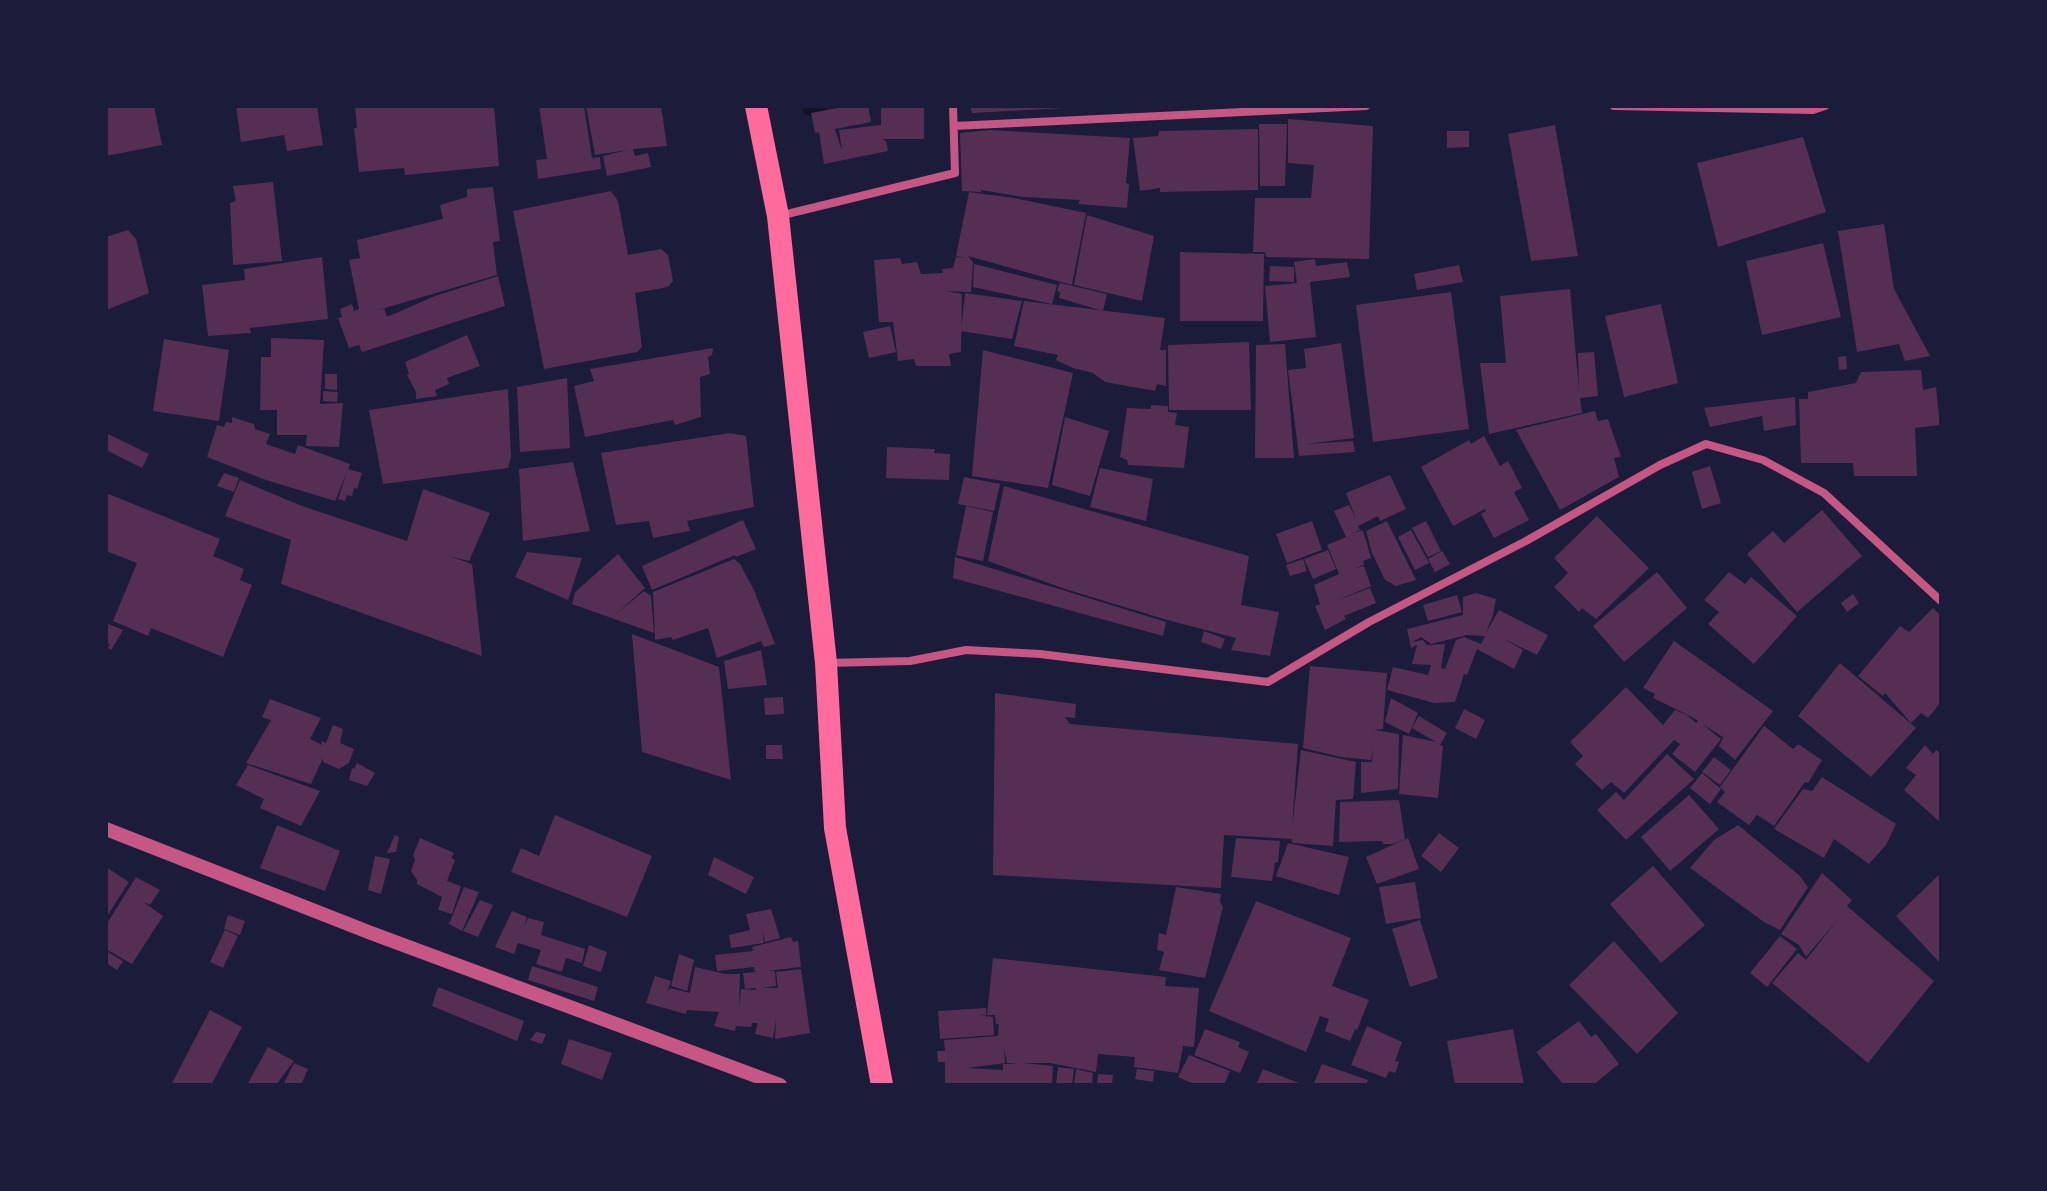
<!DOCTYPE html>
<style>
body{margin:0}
#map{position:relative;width:2047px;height:1191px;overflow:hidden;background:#1b1b3a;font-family:"PT Serif",serif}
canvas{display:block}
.frame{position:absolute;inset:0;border:108px solid #1b1b3a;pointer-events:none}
</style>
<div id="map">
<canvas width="2047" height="1191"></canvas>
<div class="frame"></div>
</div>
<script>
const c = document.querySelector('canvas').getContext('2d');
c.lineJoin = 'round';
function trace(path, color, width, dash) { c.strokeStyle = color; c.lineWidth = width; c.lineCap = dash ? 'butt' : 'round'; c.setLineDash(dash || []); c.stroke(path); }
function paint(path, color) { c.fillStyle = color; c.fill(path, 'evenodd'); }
trace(new Path2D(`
 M809,110L821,106`), '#12122b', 12);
paint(new Path2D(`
 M106,106H154L162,145L106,156Z
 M236,106H317L323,145L287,151L284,135L241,142Z
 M355,106H494L499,166L405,175L404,168L359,172L354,128H357Z
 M539,106H584L592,158L600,157L601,169L538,179L536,160L547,159Z
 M586,106H661L667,146L633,149L635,156L648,153L651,167L607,176L603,156L627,150L595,155Z
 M848,106H868L871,122L835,129L842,151L839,130L881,125V106H924V139H882L886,141L888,151L824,164L819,132L815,133L811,113Z
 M970,106H1064V108L972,113Z
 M1288,119L1373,126L1369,259L1266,257L1265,252H1253L1255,198H1311L1314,165L1288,163Z
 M1259,124H1287L1285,186H1260Z
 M1555,125L1578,256L1531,261L1508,134Z
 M1258,129V190L1160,192V188L1140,191L1133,138L1158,136L1159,131Z
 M990,130L1130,138L1126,183L1129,184L1127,208L1078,204L1080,200L1023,197L981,190V192L962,191L960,133Z
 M1447,131H1469V147L1447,148Z
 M1803,137L1826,212L1718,247L1697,163Z
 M273,182L282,261L233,265L230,203L236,201L233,186Z
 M493,187L500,241L493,242L497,275L375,311L384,308L387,317L435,296L498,276L505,306L362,352L359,345L349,348L338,318L342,317L340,309L352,304L354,311L359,309L349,260L360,258L357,240L443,219L440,205L467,197V189Z
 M611,191L618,201L628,255L661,249L668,255L673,281L668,287L635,293L642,347L637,352L544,369L513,211Z
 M969,192L1014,198L1086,213L1072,285L968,256L973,262L971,292L946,291L962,294L961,352L949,354L951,366H916L914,359L898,361L893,322H879L874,260L900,258L902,264L917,262L921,274L943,273L942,269L953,268L956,257L966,258L956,256Z
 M1087,215L1154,236L1142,301L1074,285Z
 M1884,224L1894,289L1930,356L1905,361L1899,344L1857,352L1838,231Z
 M128,230L136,239L149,293L106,310V237Z
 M1823,243L1841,317L1762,335L1746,261Z
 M1180,252L1264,254L1263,321H1180Z
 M322,257L328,319L250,328L251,333L208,336L202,285L245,280L244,269Z
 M1315,259L1316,266L1347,262L1350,277L1310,282L1316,337L1270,342L1265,286L1297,283L1294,262Z
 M974,264L1057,285L1052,304L973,287Z
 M1459,265L1463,282L1417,290L1414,274Z
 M1270,266L1294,267V282L1269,281Z
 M1060,283L1107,294L1103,311L1059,298L1060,292L1057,291Z
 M1570,289L1579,390L1578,353L1594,352L1598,396L1580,398L1582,413L1489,434L1480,363H1506L1500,296Z
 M1451,292L1469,429L1373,442L1356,305Z
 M965,293L1022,301L1012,339L961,331Z
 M1024,301L1165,318L1160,350H1166V386L1157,384L1155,391L1105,382L1093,373L1073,368L1056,360L1058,355L1014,346Z
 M1661,304L1678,383L1624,397L1605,316Z
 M890,326L896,352L869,358L863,332Z
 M467,335L480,366L447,378L449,384L435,390L437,396L416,399V392L407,375L409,374L405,362Z
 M271,338L324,340L320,404L343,403L339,447L306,446L307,435H277V410H260L261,357H271Z
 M164,339L229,350L219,421L153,411Z
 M1249,342L1251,410H1169L1168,345Z
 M1341,343L1354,438L1306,444L1353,441L1355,452L1299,456L1288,370L1306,368L1304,349Z
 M1285,344L1294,458H1255L1256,345Z
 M713,348L712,355L708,357L710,374L700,377L701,417L675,425L673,420L585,437L574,386L594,381L590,369Z
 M983,350L1073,373L1048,488L972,476Z
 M1846,356L1847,369L1839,370L1838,357Z
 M1921,370L1923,390L1936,387L1940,425L1915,428L1917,476H1854L1853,463H1801L1799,399H1808V392L1856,383L1861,372Z
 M325,374H337V390L325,389Z
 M567,378L570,448L520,452L517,387Z
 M508,389L511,457L508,468L383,484L369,410Z
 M323,391L338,392L337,402L323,401Z
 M1795,397L1796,425L1764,431L1762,416L1710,427L1704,408Z
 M1151,405L1168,406V412L1177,413L1175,425L1189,427L1184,468L1128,465L1127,460L1120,457L1127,408L1151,409Z
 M1595,411L1598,421L1608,419L1621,457L1614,458L1619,477L1560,510L1516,430Z
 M232,417L254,424L255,429L270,434L266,444L295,454L298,445L350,464L348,469L362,473L357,489L354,488L352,496L347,495L345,501L338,499L347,472L335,501L266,480L207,457L217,425L224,427L226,422L232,423Z
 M1065,417L1109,431L1090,496L1052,485Z
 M106,433L149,454L142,468L106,450Z
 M730,433L746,436L754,507L687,521L690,531L653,538L649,521L616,525L601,453Z
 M1484,436L1500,466L1508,461L1522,488L1514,492L1529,520L1494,538L1481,514L1486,511L1485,509L1453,526L1421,467L1469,440L1471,444Z
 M887,447L935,449L934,453L950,454L949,480L886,478Z
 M573,462L590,531L523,541L519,469Z
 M1710,466L1721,503L1702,509L1692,472Z
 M1100,468L1153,479L1146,521L1090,507Z
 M224,473L239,478L234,492L217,486Z
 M1390,475L1406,509L1380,521L1378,516L1358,526L1360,530L1353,533L1363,530L1371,558L1363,561L1364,565L1353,569L1364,566L1371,586L1336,601L1370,588L1376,603L1344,616L1346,619L1325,630L1315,606L1320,604L1314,585L1339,574L1327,545L1346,537L1334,511L1349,505L1356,519L1346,493Z
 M964,477L1000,484L994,511L958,504Z
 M240,480L302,506L407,541L423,489L490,513L469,561L449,556L472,564L482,656L281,584L291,540L225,516Z
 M1004,486L1249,556L1241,605L1279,612L1270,656L1231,650L1236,638L1164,619L1062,588L988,561Z
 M106,493L220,539L213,556L244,569L240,580L252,585L223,657L151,628L148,636L113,621L137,563L106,551Z
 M966,506L993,512L983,561L956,555Z
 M1822,510L1862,556L1797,612L1747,554L1773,531L1784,543Z
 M1597,516L1649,568L1596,619L1582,608L1579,612L1554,587L1568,573L1554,558Z
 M743,520L756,549L736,557L735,555L652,590L642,566Z
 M1312,521L1322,550L1287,563L1276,534Z
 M1387,521L1416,580L1396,586L1385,580L1372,553L1366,531Z
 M1426,521L1441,551L1428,557L1412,528Z
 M1411,530L1429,563L1415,570L1398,537Z
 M1328,550L1336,569L1313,579L1304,559Z
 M1442,551L1450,564L1435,572L1428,559Z
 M527,552L582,558L568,600L515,577Z
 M618,554L645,588L615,615L644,591L651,596L654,633L572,604L575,592Z
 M955,557L1166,622L1163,636L953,578Z
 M734,559L740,564L754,590L775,644L764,647L761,641L717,658L708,628L673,640L671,637L655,640L653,592Z
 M1303,559L1307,571L1290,576L1286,565Z
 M1657,572L1687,608L1624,662L1593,626Z
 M1729,572L1745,584L1751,577L1797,616L1754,664L1708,624L1719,612L1704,600Z
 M1476,593L1496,599L1493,615L1486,633L1499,610L1548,635L1537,655L1502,638L1523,650L1514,669L1477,649L1467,675L1464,674L1455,702L1434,703L1387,690L1393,667L1428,675L1431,665L1412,664L1417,645L1411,648L1407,629L1463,615V597ZM1467,635L1485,636L1481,644L1464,637L1456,640L1445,669L1441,668L1445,644L1427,645L1423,640L1412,642L1421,637L1431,644Z
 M1853,594L1859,603L1847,612L1841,603Z
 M1457,595L1462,612L1428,621L1423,605Z
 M1933,608L1941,616V702L1928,718L1921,713L1911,723L1885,693L1883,696L1858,676L1900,626L1909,632Z
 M106,623L123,630L111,650L108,648L110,644L106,643Z
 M1204,631L1225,639L1221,649L1201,642Z
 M632,634L719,667L731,780L642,752Z
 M1674,641L1773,711L1735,760L1719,746L1725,734L1723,737L1702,724L1721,739L1695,772L1672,754L1680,744L1674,740L1624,793L1611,782L1602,790L1575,764L1583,756L1570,742L1626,687L1663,725L1675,710L1687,715L1696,723L1698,721L1690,716L1653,698L1655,694L1643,688Z
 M761,650L767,685L728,689L724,661Z
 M1840,663L1916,728L1871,777L1798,716Z
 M1310,666L1387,673L1383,729L1374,730L1399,734L1398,789L1361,793V762H1372L1373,749L1371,760L1341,757L1303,748Z
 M995,693L1076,704L1075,718L1065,717L1070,724L1298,744L1292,828L1301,750L1356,762L1353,799L1336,800L1333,846L1292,843V839L1224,835L1221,888L993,875Z
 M783,697L784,714L765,715L764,698Z
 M1391,698L1418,713L1409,734L1385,722Z
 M270,699L321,718L310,739L322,745L321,741L326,743L333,725L343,729L340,743L354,749L349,763L339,769L323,762V758L311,784L246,763L271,720L262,717Z
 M1464,709L1485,720L1476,739L1455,728Z
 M1419,716L1447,733L1440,745L1443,746L1438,798L1399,794L1403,735L1436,742L1412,728Z
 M1764,726L1793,749L1798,744L1822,760L1808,783L1805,782L1774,826L1757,815L1749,825L1717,802L1725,792L1720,787Z
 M766,745H782L783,759H766Z
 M1925,745L1933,754L1936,750L1941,754V823L1904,790L1916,775L1906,768Z
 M1667,754L1694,779L1626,840L1597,810L1616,792L1624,800Z
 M1714,757L1731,770L1720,785L1702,772Z
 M357,763L375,773L367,786L349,780L352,768L354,769Z
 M248,765L320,791L301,826L260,808L264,799L236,785Z
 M1702,773L1721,789L1710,804L1690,788Z
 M1822,777L1896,824L1886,845L1869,864L1834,839L1824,858L1774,829L1803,789L1812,791Z
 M1689,795L1719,829L1670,871L1641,837Z
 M1399,800L1405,839L1393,844H1383L1382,841L1339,842L1340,802Z
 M555,815L652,856L627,917L511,872L521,848L539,856Z
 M277,825L340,851L325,891L260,868Z
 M1738,825L1800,876L1808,887L1780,930L1764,922L1690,868L1714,840Z
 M1439,833L1459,848L1441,872L1421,856Z
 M395,835L399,837L396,852L387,853Z
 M420,838L454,853L451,858L455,860L447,881L461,886L452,914L438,910L442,897L417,884V880L411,871L415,860L413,855Z
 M1236,838L1280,841L1278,862L1275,863L1272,881L1231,877Z
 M1408,838L1419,869L1377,884L1366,857Z
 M1288,843L1349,857L1339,895L1276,876Z
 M375,856L390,859L381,894L368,890Z
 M714,857L754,877L746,894L708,875Z
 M1653,866L1705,925L1661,963L1610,904Z
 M106,867L129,882L106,918Z
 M1822,873L1852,900L1847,906L1934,981L1868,1063L1772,983L1798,953L1806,960L1838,919L1806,957L1799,945L1781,934Z
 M1941,873V964L1896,916Z
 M136,877L160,890L150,905L142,901L163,916L132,964L106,949V925Z
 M1415,882L1421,918L1386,924L1379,887Z
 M464,887L479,892L462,931L449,924Z
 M1176,887L1221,894L1220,902L1223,907L1205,978L1159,970L1164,952L1157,950L1159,933L1166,935Z
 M480,900L493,905L478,937L463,931Z
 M1256,901L1351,938L1332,986L1369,1000L1357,1030L1355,1029L1350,1041L1325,1031L1329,1019L1320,1016L1306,1052L1209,1011Z
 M771,909L780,938L765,942L762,930L764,943L731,948L729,935L750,930L746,914Z
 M512,911L527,917L524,927L528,918L544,922L541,935L585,949L582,963L566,958L562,972L536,964L541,950L518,943L514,954L495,947Z
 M228,915L245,921L240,935L224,929Z
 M1420,920L1438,978L1410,987L1392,929Z
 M225,930L238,936L223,968L210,962Z
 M1780,936L1797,949L1767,987L1750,973Z
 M791,937L793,942L798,941L801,967L767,971H775L776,986L763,988H778L776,972L801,969L810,1033L775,1039L776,1020L773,1038L755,1034L758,1023H752L751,1027L736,1026L735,1031L714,1026L719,1012L687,1010L686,1014L646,1003L655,976L671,981L667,992L670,988L690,993L695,967L725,974H740L739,1009L741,989L755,990L756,988L745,989L743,973L755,972L754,967L717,971L715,955L753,951L752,947Z
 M1614,941L1678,1013L1637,1054L1569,985Z
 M589,945L607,952L601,972L583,966Z
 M106,951L123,961L117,970L106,963Z
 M679,954L694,960L687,991L671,986Z
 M993,958L1166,977L1165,986L1199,988L1194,1047L1183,1046L1178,1073L1134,1067L1135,1057L1098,1054L1096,1072L1050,1063H1023L1053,1066L1052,1085H945V1062H938L937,1051H945L944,1040L998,1036L999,1024H996L995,1015H987ZM1004,1048L1007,1063L1019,1064H1003V1070L967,1068L1005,1063Z
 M532,966L598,987L594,1001L528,980Z
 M438,987L524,1021L517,1041L432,1006Z
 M986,1008V1015L979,1014L986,1016V1018L987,1016L993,1017L994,1035L940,1039L938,1011Z
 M210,1010L242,1027L211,1085H171Z
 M1579,1021L1591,1037L1596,1034L1619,1064L1593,1085H1564L1536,1052Z
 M1367,1026L1402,1042L1395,1061L1399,1062L1395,1073L1389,1071L1386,1078L1351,1065Z
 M1205,1029L1240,1042L1238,1047L1249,1052L1240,1073L1194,1055Z
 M1513,1029L1524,1085H1455L1447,1041Z
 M536,1032L546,1034L542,1044L530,1040Z
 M569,1039L612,1053L602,1080L561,1064Z
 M268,1047L294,1061L276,1085H247Z
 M1189,1055L1230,1071L1224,1085H1196L1178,1077Z
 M294,1063L308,1069L301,1085H283Z
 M1322,1064L1368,1080L1366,1085H1313Z
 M1058,1067L1074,1069L1072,1085H1056Z
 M1076,1069L1093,1073L1092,1085H1074Z
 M1137,1069L1154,1071L1153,1082L1135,1079Z
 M1263,1069L1304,1085H1256Z
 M1098,1074L1113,1075L1112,1085H1097Z`), '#542f53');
trace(new Path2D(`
 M1614,106L1813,110L1825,106
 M954,126L1366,106
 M779,216L955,173L953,106
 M826,663L910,661L966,650L1040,654L1268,682L1369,622L1526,541L1660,465L1706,444L1763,460L1824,493L1941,601`), '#c65784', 8);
trace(new Path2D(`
 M106,829L371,933L780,1085`), '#c65784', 14);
trace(new Path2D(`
 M756,106L778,216L826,663L835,828L882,1085`), '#ff6b9d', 22);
</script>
